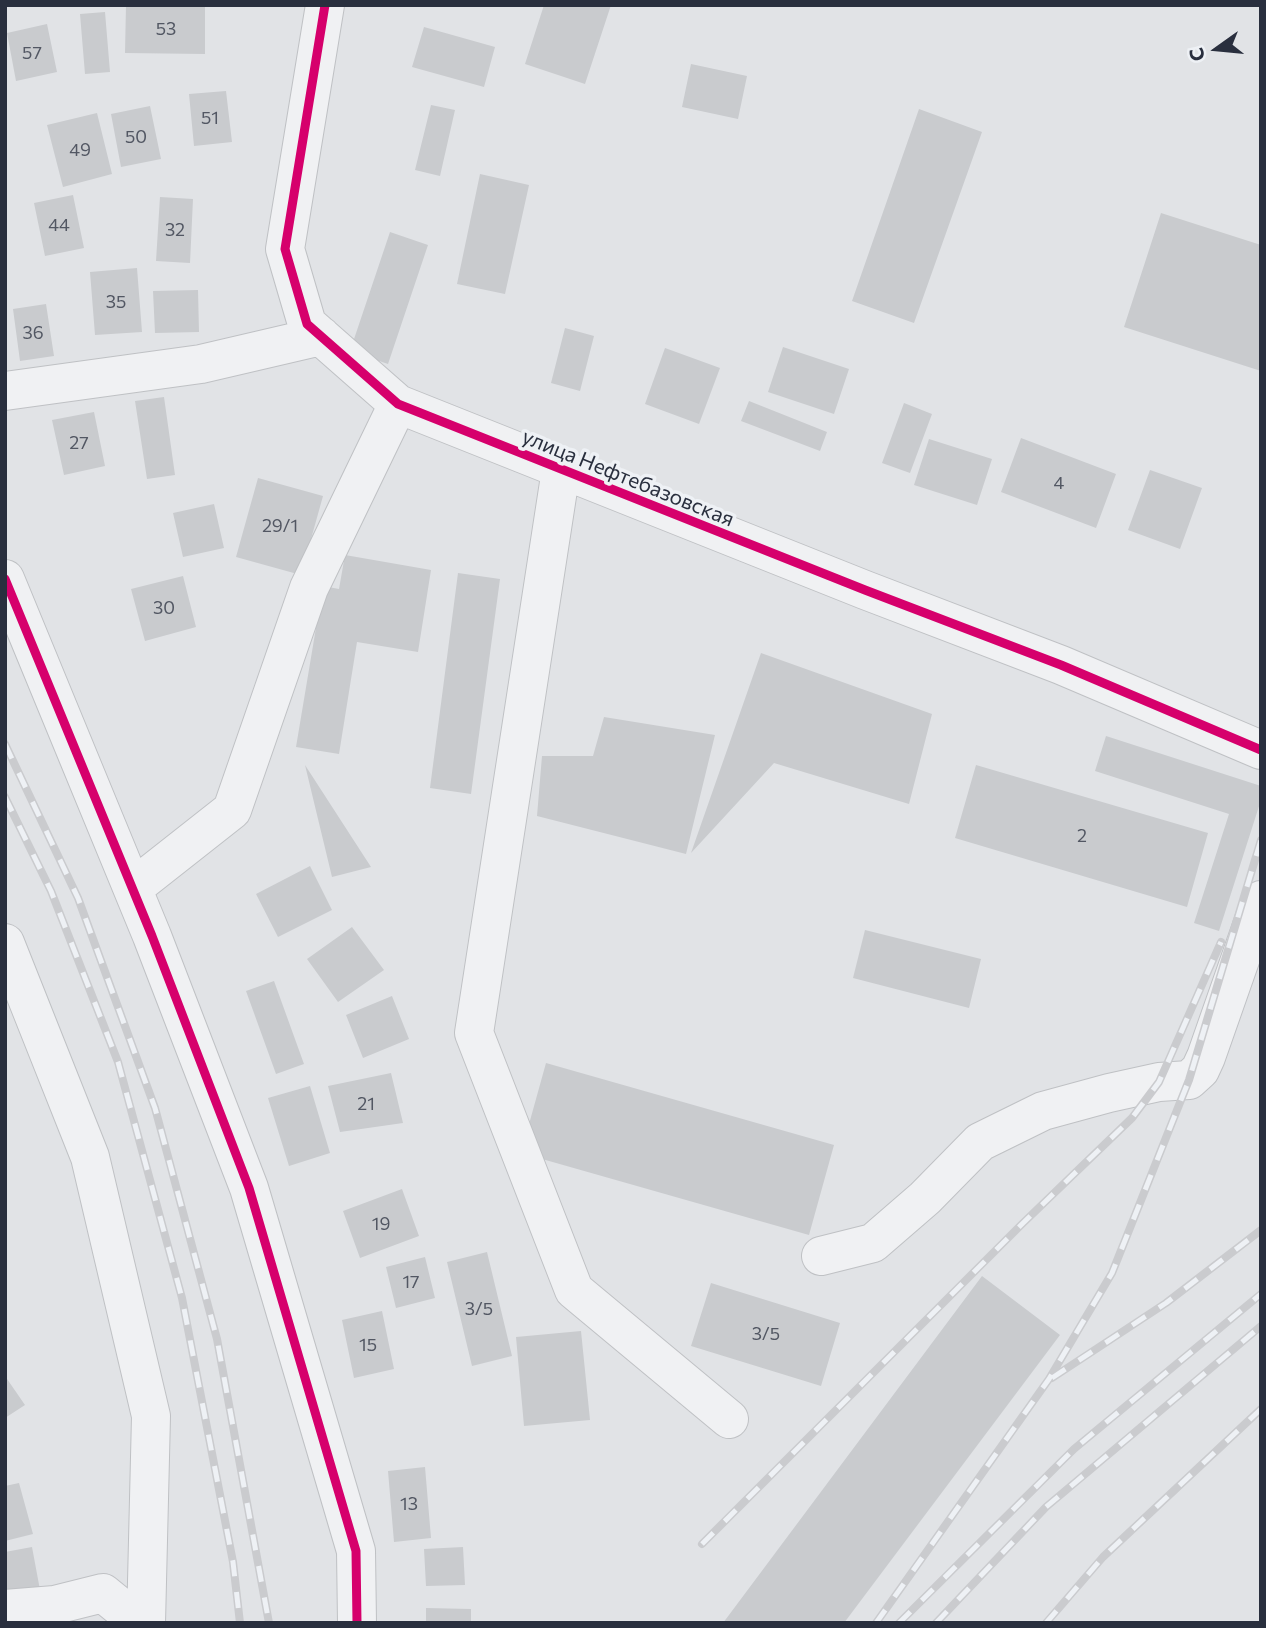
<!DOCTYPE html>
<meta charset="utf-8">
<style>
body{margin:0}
#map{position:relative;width:1266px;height:1628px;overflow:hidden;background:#e1e3e6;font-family:Commissioner,sans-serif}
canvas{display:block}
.frame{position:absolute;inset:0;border:7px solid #292f3e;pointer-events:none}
.north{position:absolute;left:1182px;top:14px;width:70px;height:70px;-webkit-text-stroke:5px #eef1f5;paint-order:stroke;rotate:255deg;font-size:19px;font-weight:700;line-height:28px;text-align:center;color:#292f3e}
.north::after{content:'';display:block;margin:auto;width:24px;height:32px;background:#292f3e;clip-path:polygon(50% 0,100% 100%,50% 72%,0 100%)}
</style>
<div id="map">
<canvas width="1266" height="1628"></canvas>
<div class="frame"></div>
<div class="north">С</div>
</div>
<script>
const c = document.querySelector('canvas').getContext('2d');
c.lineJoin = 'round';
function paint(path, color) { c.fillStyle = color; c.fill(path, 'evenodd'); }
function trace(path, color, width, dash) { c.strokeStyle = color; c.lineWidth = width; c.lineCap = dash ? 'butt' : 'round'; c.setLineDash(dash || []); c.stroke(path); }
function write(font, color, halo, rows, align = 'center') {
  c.font = font + ' Commissioner,sans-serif'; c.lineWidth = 7; c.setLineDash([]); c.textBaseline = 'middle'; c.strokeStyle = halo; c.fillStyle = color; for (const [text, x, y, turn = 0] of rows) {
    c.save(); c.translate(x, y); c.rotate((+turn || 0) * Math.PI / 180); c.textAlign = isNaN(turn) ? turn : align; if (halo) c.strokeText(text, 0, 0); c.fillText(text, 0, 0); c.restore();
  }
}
paint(new Path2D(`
 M126,5H205V54L125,53Z
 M544,5H611L585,84L525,64Z
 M105,12L110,72L85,74L80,14Z
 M47,24L57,72L16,81L7,33Z
 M424,27L495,47L484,87L412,67Z
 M691,64L747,76L738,119L682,107Z
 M226,91L232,142L194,146L189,94Z
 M431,105L455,110L440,176L415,170Z
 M150,106L161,159L121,167L111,114Z
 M919,109L982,132L914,323L852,301Z
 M97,113L112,174L63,187L47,125Z
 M480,174L529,185L505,294L457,284Z
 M73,195L84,248L45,256L34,203Z
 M160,197L193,199L190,263L156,261Z
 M1161,213L1261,245V371L1124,327Z
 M390,232L428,245L388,364L350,351Z
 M137,268L142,332L95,335L90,272Z
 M198,290L199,332L155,333L153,291Z
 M46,304L54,356L20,361L13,309Z
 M565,328L594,336L580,391L551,383Z
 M783,347L849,369L834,414L768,392Z
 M665,348L720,368L699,424L645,404Z
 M164,397L175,475L147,479L135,401Z
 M749,401L827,432L820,451L741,421Z
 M904,403L932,414L910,473L882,463Z
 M94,412L105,466L64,475L52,420Z
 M1021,438L1116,474L1096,528L1001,492Z
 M929,439L992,459L977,505L914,485Z
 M1150,470L1202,488L1180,549L1128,530Z
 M258,478L323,496L301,575L236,557Z
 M214,504L224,548L183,557L173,513Z
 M345,555L431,570L418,652L357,642L339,754L296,747L323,586L339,589Z
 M458,573L500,579L471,794L430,788Z
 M183,576L196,627L145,641L131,589Z
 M761,653L932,714L909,804L774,763L691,853Z
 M604,717L715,735L686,854L537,816L542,756H593Z
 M1106,736L1261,786V800L1219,931L1194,923L1229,814L1095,771Z
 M305,765L371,867L332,877Z
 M976,765L1208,833L1187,907L955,838Z
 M310,866L332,910L278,937L256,894Z
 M352,927L384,970L338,1002L307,959Z
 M865,930L981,959L969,1008L853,978Z
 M274,981L304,1064L276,1074L246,991Z
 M392,996L409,1039L363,1058L346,1015Z
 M546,1063L834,1145L809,1235L521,1153Z
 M391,1073L403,1123L340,1132L328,1086Z
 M310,1086L330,1153L289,1166L268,1098Z
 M402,1189L419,1236L360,1258L343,1211Z
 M487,1252L512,1356L472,1366L447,1262Z
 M425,1257L435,1298L396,1308L386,1267Z
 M982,1276L1060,1335L844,1623H723Z
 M711,1283L840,1323L821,1386L691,1346Z
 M382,1311L394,1369L354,1378L342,1320Z
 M581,1331L590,1420L524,1426L516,1337Z
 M5,1376L25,1405L5,1418Z
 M425,1467L431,1538L394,1542L388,1471Z
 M19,1483L33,1534L5,1541V1486Z
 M32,1547L40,1590L5,1597V1552Z
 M463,1547L465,1585L426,1586L424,1549Z
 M426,1608L471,1609V1623H426Z`), '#c9cbce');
const minor = new Path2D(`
 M325,5L285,249L307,324L398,404L865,590L1061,665L1261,750
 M5,391L201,364L321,336
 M561,470L474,1033L574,1290L729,1419
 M5,579L152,936L249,1188L356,1551L357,1623
 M133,888L232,810L309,588L398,404
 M5,943L90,1157L151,1416L146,1623
 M821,1256L873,1243L925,1198L980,1142L1043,1111L1109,1093L1159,1082L1189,1080L1200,1070L1206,1057L1261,900
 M5,1609L55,1605L103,1593L130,1615L135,1623`);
trace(minor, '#bfc1c4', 40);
trace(minor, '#f0f1f3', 38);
const rail = new Path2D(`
 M5,744L78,898L155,1108L217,1339L269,1623
 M5,797L51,891L118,1062L182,1298L233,1562L240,1623
 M1052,1378L1166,1303L1261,1230
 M702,1544L1021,1225L1132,1118L1159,1082L1221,942
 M876,1623L1049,1379L1112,1273L1189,1080L1261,840
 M899,1623L1074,1449L1261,1294
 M936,1623L1046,1507L1261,1326
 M1046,1623L1103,1557L1261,1409`);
trace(rail, '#cacbce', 8);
trace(rail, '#eef1f5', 5, [16]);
trace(new Path2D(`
 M325,5L285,249L307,324L398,404L865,590L1061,665L1261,750
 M5,579L152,936L249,1188L356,1551L357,1623`), '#d6006c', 9);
write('18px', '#525763', null, [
 ["53",166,29],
 ["57",32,53],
 ["51",210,118],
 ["50",136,137],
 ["49",80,150],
 ["44",59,225],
 ["32",175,230],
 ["35",116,302],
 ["36",33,333],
 ["27",79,443],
 ["4",1059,483],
 ["29/1",280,526],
 ["30",164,608],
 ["2",1082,836],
 ["21",366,1104],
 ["19",381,1224],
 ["17",411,1282],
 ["3/5",479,1309],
 ["3/5",766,1334],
 ["15",368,1345],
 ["13",409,1504]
]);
write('21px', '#292f3e', '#eef1f5', [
 ["улица Нефтебазовская",628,478,22]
]);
</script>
